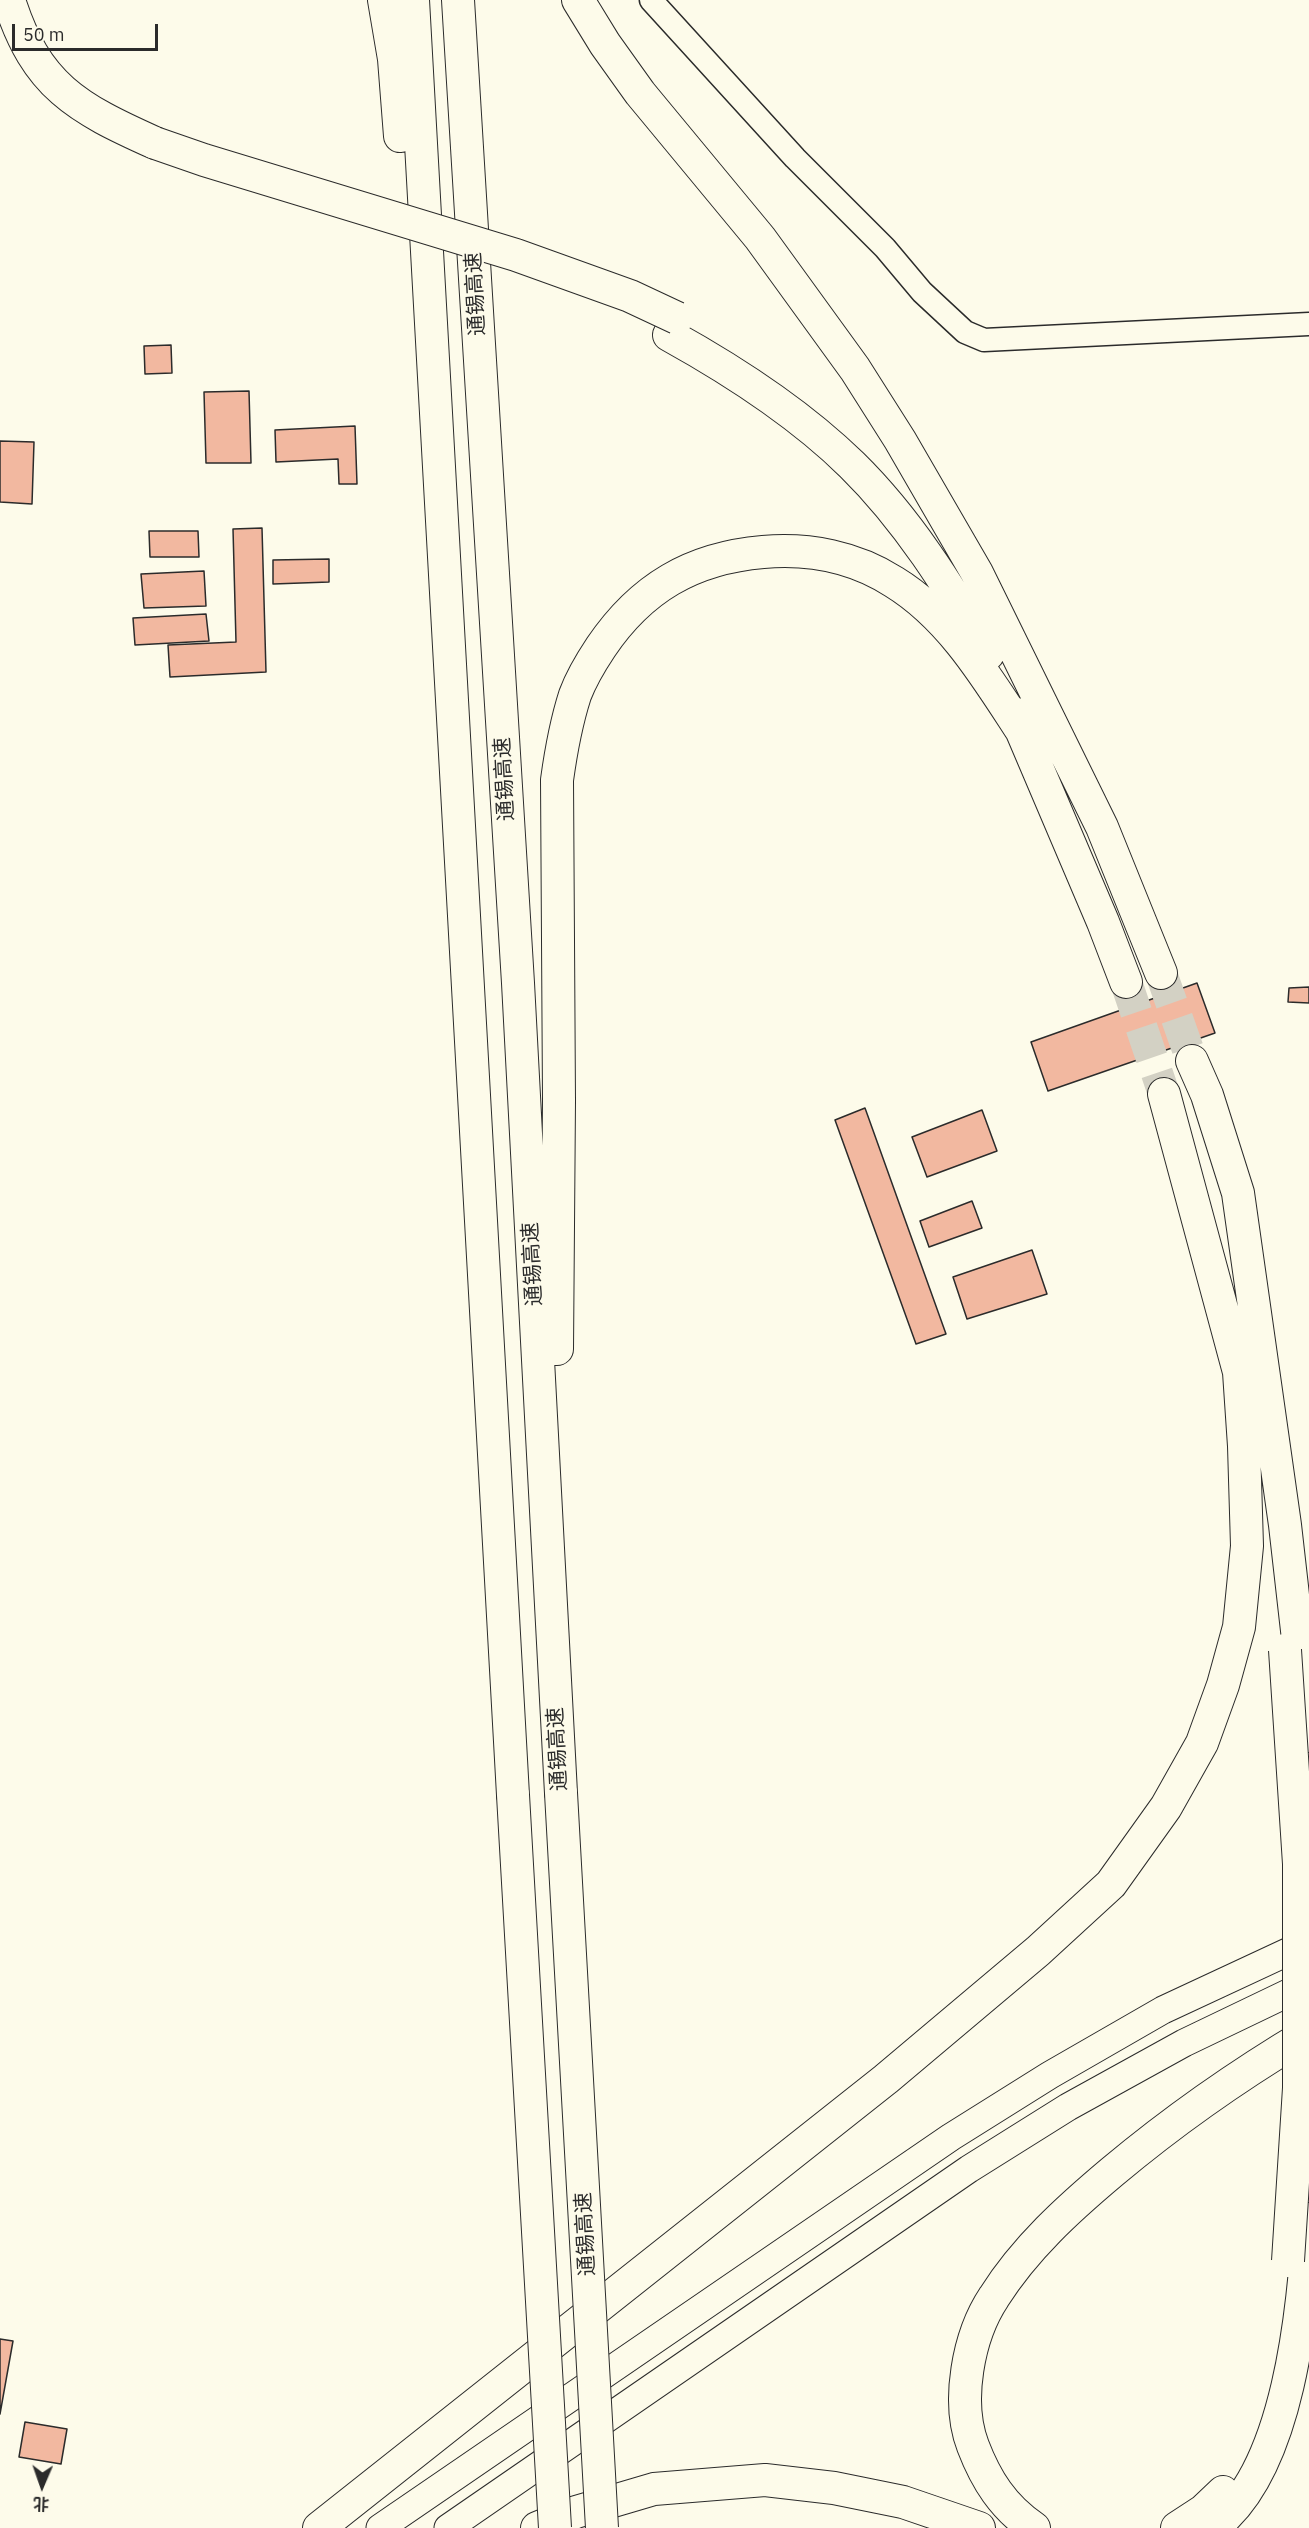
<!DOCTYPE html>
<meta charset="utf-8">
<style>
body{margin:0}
#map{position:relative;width:1309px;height:2528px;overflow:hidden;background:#fdfbea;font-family:"IBM Plex Sans","Noto Sans SC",sans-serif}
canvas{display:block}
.north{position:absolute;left:12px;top:2456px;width:60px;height:60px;-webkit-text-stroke:4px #fdfbea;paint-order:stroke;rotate:182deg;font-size:16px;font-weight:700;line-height:24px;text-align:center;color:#2b2b2b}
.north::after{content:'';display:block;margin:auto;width:21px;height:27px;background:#2b2b2b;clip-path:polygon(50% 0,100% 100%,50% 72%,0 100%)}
.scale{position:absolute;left:12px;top:24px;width:146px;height:27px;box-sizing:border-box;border:3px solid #2b2b2b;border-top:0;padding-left:8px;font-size:18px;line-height:21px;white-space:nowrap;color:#2b2b2b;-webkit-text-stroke:4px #fdfbea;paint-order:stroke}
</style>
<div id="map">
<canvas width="1309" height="2528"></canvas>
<div class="north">北</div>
<div class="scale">50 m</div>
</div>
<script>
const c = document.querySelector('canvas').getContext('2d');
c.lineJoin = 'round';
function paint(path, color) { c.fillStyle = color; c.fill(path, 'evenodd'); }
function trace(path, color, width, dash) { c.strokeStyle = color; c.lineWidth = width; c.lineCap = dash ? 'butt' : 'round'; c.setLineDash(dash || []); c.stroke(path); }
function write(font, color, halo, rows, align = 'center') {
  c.font = font + ' "IBM Plex Sans","Noto Sans SC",sans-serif'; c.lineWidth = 4.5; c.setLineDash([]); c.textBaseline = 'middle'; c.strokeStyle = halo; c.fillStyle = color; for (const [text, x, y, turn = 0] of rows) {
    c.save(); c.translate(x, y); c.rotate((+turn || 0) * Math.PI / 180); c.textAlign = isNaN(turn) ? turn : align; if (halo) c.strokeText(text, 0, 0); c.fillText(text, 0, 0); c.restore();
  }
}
const building = new Path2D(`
 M171,345L172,373L145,374L144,346Z
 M249,391L251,463H206L204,392Z
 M355,426L357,484H339L338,459L276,462L275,430Z
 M0,441L34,442L32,504L0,502Z
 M262,528L266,672L170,677L168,645L236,642L233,529Z
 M149,531H198L199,557H150Z
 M329,559V582L273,584V560Z
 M204,571L206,606L144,608L141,574Z
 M206,614L209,641L135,645L133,618Z
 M1197,983L1215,1033L1048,1091L1031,1042Z
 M1309,987V1003L1288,1002L1289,988Z
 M865,1108L946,1334L916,1344L835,1120Z
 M982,1110L997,1151L927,1177L912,1137Z
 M972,1201L982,1228L929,1247L920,1221Z
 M1032,1250L1047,1294L967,1319L953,1277Z
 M0,2339L13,2341L0,2414Z
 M25,2422L67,2429L61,2464L19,2457Z`);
paint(building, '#f2b8a0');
trace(building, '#2b2b2b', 1.5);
trace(new Path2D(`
 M1161,973L1192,1061
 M1126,982L1164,1094`), '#d3d1c4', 32, [32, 16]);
const minor = new Path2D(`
 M651,0L795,158L885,248L922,292L965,332L984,340L1309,324`);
const major = new Path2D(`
 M380,2528L951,2137L1050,2075L1163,2010L1309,1942
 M448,2528L969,2169L1068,2107L1184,2043L1309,1983`);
const highway = new Path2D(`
 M9,0C36,86 77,108 155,143
 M384,0L394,59L400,136
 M413,0L513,1795
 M458,0L518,983L561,1793
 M578,0L605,44L640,93L760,238L855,369L900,440L977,573L1102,827L1161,973
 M669,335C734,371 799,413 852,465C907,519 950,587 988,654
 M1014,713L1103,922L1126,982
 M1192,1061L1207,1095L1238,1193L1285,1525L1309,1736
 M557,1349L559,1101L557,780C561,751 566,723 575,695C581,679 591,662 601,647C641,588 692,558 763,552C809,548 855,557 894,582C951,617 987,678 1023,733
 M319,2528L886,2079L1038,1951L1111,1884L1166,1807L1202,1743L1223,1685L1239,1627L1247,1546L1244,1446L1239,1372L1164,1094
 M537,2528L576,2512L654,2489L765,2480L834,2488L903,2502L979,2528
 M1034,2528C1003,2507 986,2480 973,2446C956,2402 968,2336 994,2297C1025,2248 1068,2209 1112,2172C1174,2120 1240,2074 1309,2033
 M1177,2528L1203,2511L1223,2492
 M1212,2528C1290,2472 1303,2308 1309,2219`);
trace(minor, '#2b2b2b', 25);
trace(major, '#2b2b2b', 29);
trace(highway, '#2b2b2b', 34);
trace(minor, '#fdfbea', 22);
trace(major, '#fdfbea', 27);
trace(highway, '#fdfbea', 32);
const highwayBridge = new Path2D(`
 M155,143L204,160L516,255L630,296L677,318
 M1285,1650L1299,1864V2088L1288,2261
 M561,1793L602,2528
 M513,1795L555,2528`);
trace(highwayBridge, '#2b2b2b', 34, []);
trace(highwayBridge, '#fdfbea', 32);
write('21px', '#2b2b2b', '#fdfbea', [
 ["通锡高速",476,294,-93],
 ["通锡高速",505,779,-93],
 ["通锡高速",533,1264,-93],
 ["通锡高速",558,1749,-93],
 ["通锡高速",586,2234,-93]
]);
</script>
